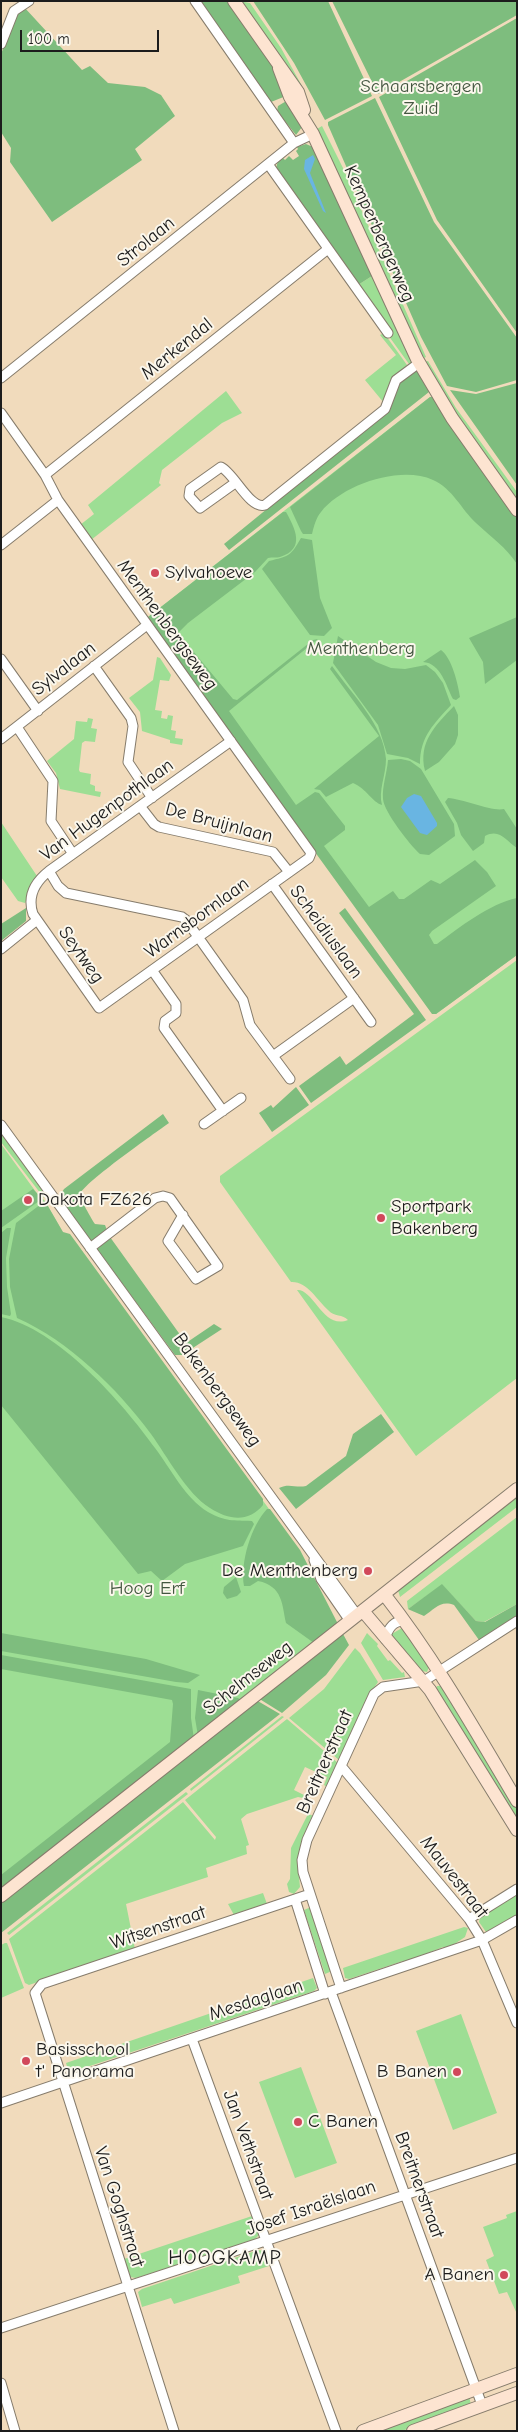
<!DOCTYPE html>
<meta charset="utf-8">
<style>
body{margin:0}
#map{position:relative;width:518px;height:2432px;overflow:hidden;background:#f1dbbc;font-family:"Comic Neue",sans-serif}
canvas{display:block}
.frame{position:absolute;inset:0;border:2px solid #1c1c1c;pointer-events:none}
.scale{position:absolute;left:20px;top:30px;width:139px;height:22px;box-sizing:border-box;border:2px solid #1c1c1c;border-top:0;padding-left:6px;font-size:15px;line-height:18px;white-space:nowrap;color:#1c1c1c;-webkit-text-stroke:4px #fbf7ec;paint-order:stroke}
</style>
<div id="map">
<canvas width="518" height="2432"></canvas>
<div class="frame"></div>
<div class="scale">100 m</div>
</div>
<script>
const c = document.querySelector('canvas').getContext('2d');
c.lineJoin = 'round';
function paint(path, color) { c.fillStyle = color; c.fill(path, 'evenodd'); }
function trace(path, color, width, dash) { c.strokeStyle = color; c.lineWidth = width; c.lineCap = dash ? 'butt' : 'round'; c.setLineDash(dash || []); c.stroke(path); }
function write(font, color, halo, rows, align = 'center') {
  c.font = font + ' "Comic Neue",sans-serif'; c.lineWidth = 4; c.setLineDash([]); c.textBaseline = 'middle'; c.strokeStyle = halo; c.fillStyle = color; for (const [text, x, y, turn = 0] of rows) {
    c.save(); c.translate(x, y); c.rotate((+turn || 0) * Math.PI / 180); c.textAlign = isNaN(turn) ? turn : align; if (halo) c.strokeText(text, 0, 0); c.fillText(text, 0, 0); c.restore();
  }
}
paint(new Path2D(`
 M240,1L250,3L281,48L302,86L301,88Z
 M322,126L343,168L426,357L422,359L317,129Z
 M372,276L412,362L409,364L388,335L358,285Z
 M384,333L407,365C394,377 390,386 384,403L365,380L396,355L380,335Z
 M428,361L456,408L517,492V503L482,454L424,362Z
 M226,391L242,413L222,423L162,470L159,483L161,485L91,540L80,525L94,514L88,505Z
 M430,397L517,518V955L436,1014L148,617Z
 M157,657L160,658L171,675L169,681L160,680L155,710L162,711L161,718L167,719L168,715L173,716L171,730L176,731L175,738L183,739L182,745L170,743V740L142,731L140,712L129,698L153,680Z
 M88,718L93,719L91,728L97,729L95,742L85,741L82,743L79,770L80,772L91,774L90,784L95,786V791L101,792L100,797L60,789L56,773L47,761L74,739L76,721L87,722Z
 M1,822L37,876L25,903L18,901L1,877Z
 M517,960V1378L416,1456L297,1290C314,1289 323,1330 348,1320C343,1314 334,1317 328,1310C317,1300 307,1281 291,1282L220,1182V1176Z
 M1,1133L45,1193L44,1198L1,1142Z
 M1,1144L36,1192L45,1201L63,1233L171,1375L299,1550L337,1624L1,1890Z
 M517,1494V1507L400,1597L398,1590Z
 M517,1517V1604L484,1622L476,1621L442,1585L408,1609L407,1601Z
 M402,1628L429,1667L427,1672L422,1671L390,1635Z
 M367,1633L378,1644L377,1646L388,1661L390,1660L402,1673L404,1672L405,1677L383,1680L361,1643Z
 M355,1648L360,1653L378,1682L370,1694L339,1760L289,1718L324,1689Z
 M437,1686H442L517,1804V1825L435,1692Z
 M282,1716L284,1717L191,1791L190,1789Z
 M287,1719L338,1763L327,1787L324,1785L327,1777L305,1767L294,1790L304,1795L303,1798L298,1797L247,1814L241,1819L249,1845L246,1846L247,1854L206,1868L208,1877L126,1904L135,1949L29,1985L25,1983L9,1939L183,1802L215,1840L216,1837L185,1800Z
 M186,1792L188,1794L9,1935L7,1933Z
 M308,1814L314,1816L300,1848L298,1866L300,1887L294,1894L289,1892L287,1884L290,1879L291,1848Z
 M263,1893L267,1904L234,1915L228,1904Z
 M517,1894V1915L490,1932H486L479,1922L480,1917Z
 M311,1907L332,1971L325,1974L304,1910Z
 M464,1927L468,1928L465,1937L447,1949L443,1947L406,1962L403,1961L349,1979L345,1978L343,1968Z
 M5,1943H7L24,1988L1,1998V1945Z
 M313,1978L317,1988L314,1991L69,2073L66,2063Z
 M461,2014L497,2113L453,2130L416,2031Z
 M301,2067L337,2163L295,2178L259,2082Z
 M517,2211V2314L507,2292L499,2294L486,2260L494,2256L483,2227L507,2218L506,2215Z
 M252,2216L259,2235L253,2241L136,2278L130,2277L124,2259Z
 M258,2250L265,2251L269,2266L238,2276L240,2283L174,2304L171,2298L142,2307L138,2292L142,2289Z
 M469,2396L471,2405L402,2431H371Z`), '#9dde94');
paint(new Path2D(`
 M200,1H228L275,70L286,96L271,102Z
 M253,1H328L372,96L325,120L294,63Z
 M332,1H517V15L378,94Z
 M24,7L82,70L90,66L108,83L145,87L161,95L175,116L135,149L142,160L52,222L10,162L11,148L1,132V54L17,13Z
 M517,18V333L437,220L379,97Z
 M375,98L434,222L517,338V380L476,392L447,386L421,337L328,125V122Z
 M288,100L302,127L296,135L277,111L278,106Z
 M306,144L313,147L372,276L358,285L276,168L278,161L283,158L285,160L289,156L293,160L299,156L296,151L298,149L297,147Z
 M414,371H417L429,392L229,550L224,544L387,411L398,382Z
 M517,383V485L450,390L476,394Z
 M430,397H432L517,517V564C506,547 491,537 476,523C461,509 453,489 433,480C400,465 342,485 321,512C316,518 314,526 312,534H303L301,531L290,507Z
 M283,512H286C295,528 306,549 280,557C277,558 272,557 268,558L255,572L188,623L178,633L233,699L237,700L313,640L318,639L229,711L296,805L315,792L319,793L345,826V830L324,846L369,907L393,891L399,899H404L431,880L440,884L475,860L487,872L496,886L432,931L429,935L434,944H437C460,927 489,904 517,898V955L436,1014H432L148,621V617Z
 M301,538L312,540L320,598L332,628L324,636L310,635L262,569L269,561C289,556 290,557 301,538Z
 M517,617V660L485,684L483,662L469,638Z
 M338,636L376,662L391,668L405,669L426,665L435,672L443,683L451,705C434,724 420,736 420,764L408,758L387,754L378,725L333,663Z
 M441,650C452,658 458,684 460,697L456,700L453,699C446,686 441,663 423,662Z
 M332,666C351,693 384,725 386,759C386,775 378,791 382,805C372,802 367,789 353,783L326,797L320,790L314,789L379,736L330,669Z
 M454,706L458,715V735L455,744L439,762L425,771C418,742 435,726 454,706Z
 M401,759L410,761L421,769L454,824L455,836L429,855L420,854C410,845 384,812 383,799C382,786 387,773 388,760Z
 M448,798C464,799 492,812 504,809L517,829V848C506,841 500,828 485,836L484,843L473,851L461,835L457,823L445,802Z
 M26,908V921L1,941V924Z
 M345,908L426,1020L311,1103L299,1086L340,1056L346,1065L414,1014L339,913Z
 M296,1087L309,1105L272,1132L259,1113L271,1105L273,1108Z
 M163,1114L169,1123C155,1133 85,1182 80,1194C79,1197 92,1220 95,1224L105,1225L108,1233L91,1241L59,1197L64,1189Z
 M33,1189L42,1199L1,1228V1211Z
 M45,1201L63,1232L70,1234L263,1499V1505C248,1523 229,1520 210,1508C187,1494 167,1456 151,1434C117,1388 69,1341 17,1318L10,1287L9,1259L16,1223Z
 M7,1228H11L6,1258L7,1287L11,1314L10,1316L1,1314V1233Z
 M110,1237L186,1343L214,1324L222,1329L182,1355H175L97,1249Z
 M1,1317C57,1328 123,1403 155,1448C171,1469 185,1498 208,1512C226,1522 233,1520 252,1521L254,1524L243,1546L185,1564L162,1581L151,1571L138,1574L1,1405Z
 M381,1414L394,1432L296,1509L279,1488C289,1483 295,1488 306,1486L346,1456L353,1434Z
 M267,1509H270L300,1550L338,1624L314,1643L286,1623C282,1605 283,1586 258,1581L250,1586H244C240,1563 251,1526 267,1509Z
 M236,1577L241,1592L237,1596L227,1599L223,1593L224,1587Z
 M442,1584L476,1621L485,1622L517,1604V1616L479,1640L454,1605C440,1600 435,1609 424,1616L410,1610L408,1609Z
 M1,1633L146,1659L200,1675L188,1683L176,1682L1,1651Z
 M343,1634L349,1645L326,1675L282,1713L258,1698Z
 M1,1655L191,1689V1718L194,1739L1,1891V1875L170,1742L173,1704L172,1700L1,1669Z
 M198,1690L238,1698L241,1700L198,1736L195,1718Z
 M256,1700L280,1714L1,1933V1902Z`), '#7ebd7e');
paint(new Path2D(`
 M313,155L315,159L310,173L326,213L323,211L304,169L305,160Z
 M414,794L421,796L437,823V826L427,835L420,833L401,807L407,798Z`), '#69b5e2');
const street = new Path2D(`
 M195,1L294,143
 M1,44L14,11L29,1
 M268,164L388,333
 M1,378L294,143L313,134
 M1,413L45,475L58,500L311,853L309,858L99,1008L33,914C27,896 35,882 49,871L231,741
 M45,475L328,249
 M235,483L200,508L189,496L190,489L221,467C234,473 250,510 265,505L385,409L396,380L419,363
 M1,545L58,500
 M1,659L38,711
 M94,666L131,718L133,726L128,762L152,798
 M17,727L53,781L51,821L73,854
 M1,739L147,625
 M140,806L154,824L159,827L273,852L289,872
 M49,871L58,886L66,893L182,917L186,920L243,1000L250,1025L290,1079
 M272,884L371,1022
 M1,949L37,920
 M152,970L176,1004V1013L165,1021L164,1028L223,1111
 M273,1056L354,998
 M204,1124L241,1098
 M1,1125L357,1615
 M90,1248L155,1198L163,1196L170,1198L218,1266L196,1279L168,1241L183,1215
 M314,1560L321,1579L350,1621
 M385,1639C388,1629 393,1620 405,1621
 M341,1766L469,1919L482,1940L517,2023
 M295,1899L325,1994
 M469,1919L517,1889
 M341,1988L303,1872L302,1860L307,1840L374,1694L383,1687L424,1681L517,1621
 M331,1992L482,2405
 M192,2039L336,2431
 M1,2103L482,1940L517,1920
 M1,2328L517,2158
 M1,2383L15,2431
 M174,2431L35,1993L42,1984L310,1894`);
const secondary = new Path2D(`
 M234,1L298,92L304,110
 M279,68L290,97L313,134L417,359L452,418L517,510
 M384,1594C435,1659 475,1730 517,1801
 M363,1611L430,1690L517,1830
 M1,1896L517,1489
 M363,2431L517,2374
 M413,2431L517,2393`);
trace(street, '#867c6c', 11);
trace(secondary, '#867c6c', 14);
trace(street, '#fff', 9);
trace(secondary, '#fde4d1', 12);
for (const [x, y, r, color] of [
 [155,573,5,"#d1495b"],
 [28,1200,5,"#d1495b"],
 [381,1218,5,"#d1495b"],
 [368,1571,5,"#d1495b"],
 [26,2061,5,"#d1495b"],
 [457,2072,5,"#d1495b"],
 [298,2122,5,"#d1495b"],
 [504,2275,5,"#d1495b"]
]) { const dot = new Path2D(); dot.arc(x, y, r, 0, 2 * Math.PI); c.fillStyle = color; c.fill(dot); trace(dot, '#fbf7ec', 2); }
write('19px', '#435640', '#fbf7ec', [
 ["Schaarsbergen",421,87],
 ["Zuid",421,109],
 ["Menthenberg",361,649],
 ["Hoog Erf",147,1589]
]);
write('19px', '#1c1c1c', '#fbf7ec', [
 ["Kemperbergerweg",379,234,66],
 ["Strolaan",146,242,-39],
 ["Merkendal",177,349,-39],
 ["Menthenbergseweg",167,625,54],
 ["Sylvalaan",64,669,-38],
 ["Van Hugenpothlaan",107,810,-36],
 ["De Bruijnlaan",219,823,15],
 ["Warnsbornlaan",197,918,-36],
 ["Scheidiuslaan",326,932,54],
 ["Seytweg",81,955,55],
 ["Bakenbergseweg",217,1390,54],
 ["Schelmseweg",248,1678,-38],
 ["Breitnerstraat",325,1762,-66],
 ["Mauvestraat",454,1877,52],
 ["Witsenstraat",158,1928,-19],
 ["Mesdaglaan",256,2000,-18],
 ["Jan Vethstraat",248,2145,70],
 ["Breitnerstraat",419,2185,70],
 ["Van Goghstraat",119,2207,72],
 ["Josef Israëlslaan",311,2208,-19]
]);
write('19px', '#1c1c1c', '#fbf7ec', [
 ["Sylvahoeve",165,573],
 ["Dakota FZ626",38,1200],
 ["Sportpark",391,1207],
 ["Bakenberg",391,1229],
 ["De Menthenberg",358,1571,"right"],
 ["Basisschool",36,2050],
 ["t' Panorama",36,2072],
 ["B Banen",447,2072,"right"],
 ["C Banen",308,2122],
 ["A Banen",494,2275,"right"]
], 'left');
c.letterSpacing = '1px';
write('20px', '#1c1c1c', '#fbf7ec', [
 ["HOOGKAMP",225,2258]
]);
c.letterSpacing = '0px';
</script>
